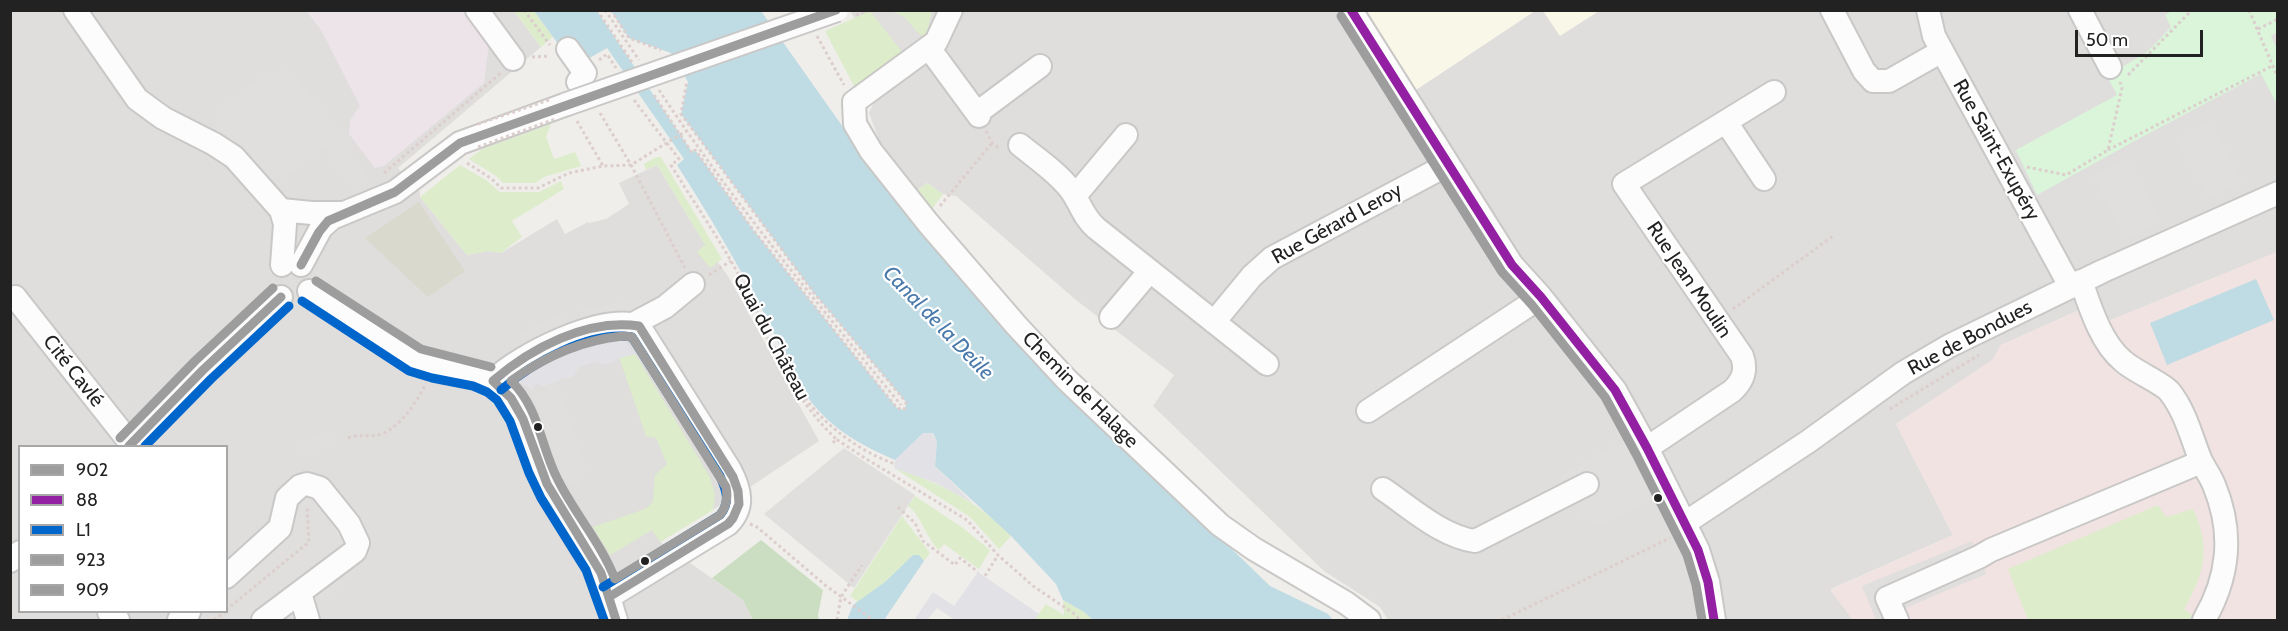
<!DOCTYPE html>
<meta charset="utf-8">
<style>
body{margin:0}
#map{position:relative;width:2288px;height:631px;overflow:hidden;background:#f0eeeb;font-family:Cabin,sans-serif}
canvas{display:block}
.frame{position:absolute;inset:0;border:12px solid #222;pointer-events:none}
.legend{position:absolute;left:18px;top:445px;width:210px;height:168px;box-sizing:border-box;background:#fff;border:2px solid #a7a7a7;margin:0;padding:8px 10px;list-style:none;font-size:18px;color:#222}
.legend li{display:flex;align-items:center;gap:12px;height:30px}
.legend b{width:30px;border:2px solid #a7a7a7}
.scale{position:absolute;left:2075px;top:30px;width:128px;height:27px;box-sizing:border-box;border:3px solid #222;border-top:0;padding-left:8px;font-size:18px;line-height:21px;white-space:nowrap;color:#222;-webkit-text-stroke:4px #fff;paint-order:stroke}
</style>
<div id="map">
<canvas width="2288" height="631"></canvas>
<div class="frame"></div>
<ul class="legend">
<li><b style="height:8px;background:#9d9d9d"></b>902</li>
<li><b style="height:8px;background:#9320a3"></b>88</li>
<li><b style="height:8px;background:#06c"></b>L1</li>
<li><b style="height:8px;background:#9d9d9d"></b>923</li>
<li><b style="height:8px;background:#9d9d9d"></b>909</li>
</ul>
<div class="scale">50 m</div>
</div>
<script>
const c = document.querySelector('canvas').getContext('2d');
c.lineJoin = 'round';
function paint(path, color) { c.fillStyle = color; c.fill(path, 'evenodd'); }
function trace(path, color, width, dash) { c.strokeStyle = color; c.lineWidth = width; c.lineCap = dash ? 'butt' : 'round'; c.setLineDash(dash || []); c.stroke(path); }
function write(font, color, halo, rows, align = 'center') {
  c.font = font + ' Cabin,sans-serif'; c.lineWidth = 4.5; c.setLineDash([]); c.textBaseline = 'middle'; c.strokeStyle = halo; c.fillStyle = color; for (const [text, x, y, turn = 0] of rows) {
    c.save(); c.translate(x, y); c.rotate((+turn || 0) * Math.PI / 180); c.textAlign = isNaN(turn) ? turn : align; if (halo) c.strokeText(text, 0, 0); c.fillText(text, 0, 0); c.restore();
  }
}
paint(new Path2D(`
 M10,11H514L541,47L398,168L420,192V197L467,255L488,251L501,253L557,219L565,234L588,222L589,223L606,219L629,204L619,183L657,165L706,246L728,276L819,441L753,485L660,542L743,600L753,620H11ZM20,446H226V612H20Z
 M850,11H2277V252L2111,320L2077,311L2001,345L1993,360L1896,424L1953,535L1831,589L1853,620H1388L1380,607L1324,571L1153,406L1174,375L1076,300L956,196L943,194L927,183L915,192L879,140L869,113L889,70Z`), '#dfdedc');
paint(new Path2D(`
 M2277,252V620H1853L1830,590L1953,535L1896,424L1992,360L2001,345L2077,311L2111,320Z`), '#f1e3e1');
paint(new Path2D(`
 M306,11H470L489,43L484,83L384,166L375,168L349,134L350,120L360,106L321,30Z`), '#ede4e9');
paint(new Path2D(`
 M1366,11H1535L1416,90Z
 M1543,11H1599L1560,36Z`), '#f8f7e8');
paint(new Path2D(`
 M419,202L465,271L428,297L365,238Z`), '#d9d9cd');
paint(new Path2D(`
 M514,11H534L553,37L541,47Z
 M870,11L904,54L856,90L825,31Z
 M891,11H932L926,36L920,35L904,17Z
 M551,124L546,136L554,159L575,152L581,166L544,177L535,183H503L496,176L469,159L482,149Z
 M656,157H661L722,259L710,268L697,252L705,245L657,165L646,170L644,164Z
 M460,165L486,180L500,192H539L561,181L564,189L512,221L522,237L501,253L488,251L467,255L420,197Z
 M927,183L943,194L930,212L915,192Z
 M635,354L710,477L715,495L713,510L660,542L652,530L610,555L593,527L645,509L653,502L655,475L667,464L656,438L646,436L620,360V358Z
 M894,468C944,485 973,498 1011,536L999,549L970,517Z
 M915,496L963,528L990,550L979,569L944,544L939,550C925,537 923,518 908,506Z
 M2158,505L2166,517L2193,509C2211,548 2205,572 2184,609L2193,616L2190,620H2028L2008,569Z
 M902,516L930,553L924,561L919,555H913L885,582L858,602L850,596Z
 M1063,600L1084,612L1093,620H1034L1046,604L1064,615Z`), '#ddeccb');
paint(new Path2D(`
 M761,540L823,590L818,615L819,620H753L743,600L712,578Z`), '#cbdec1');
paint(new Path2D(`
 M2172,11H2277V32L2271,36L2277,49V104L2261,74L2140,138L2037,195L2016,150L2117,95L2107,76L2147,52L2171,27L2165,15Z`), '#daf5da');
paint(new Path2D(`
 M896,13L904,17L925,41L904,54L879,22Z
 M290,70L337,127V138L369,177L356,189L322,147L287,177L265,176L218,130L216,112L264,74Z
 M2210,121L2243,182L2209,200L2176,140Z
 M2127,158L2161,221L2127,239L2093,177Z
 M643,299L645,310L584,322L581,310Z
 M561,315L565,328L525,347L518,336L537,324Z
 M1979,337L1986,348L1955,364L1890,407L1883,396Z
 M92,369L128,411L119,418L82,377Z
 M557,382L586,469L578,488L561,478L533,397L540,394L545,386Z
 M321,430L335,438L311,458L297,450Z
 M1626,441L1653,499L1601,525L1585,519L1561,477L1565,471Z
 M844,448L915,495L854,588L764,514Z
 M304,472L319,478L352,549L358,573L296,620H163L172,612H226L227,563L268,525L278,492L286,478Z
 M1972,541L1986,574L1901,610L1905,620H1876L1862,586Z`), '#e0dfde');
paint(new Path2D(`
 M609,332L624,339L635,354L615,359L614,362L604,365L596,362L579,367L574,376L565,379L560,378L559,381L542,387L536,383L533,390L516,380L521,371L561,348Z
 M931,432L937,441L935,466L973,503L936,483L894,468L895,460L923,433Z
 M978,572L1039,614L1034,620H955L937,608L927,620H914L933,592L954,606Z`), '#e2e1e5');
paint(new Path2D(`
 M534,11H597L692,152L695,150L754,231L897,408L903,410L906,406V402L814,293L681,114L688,82L671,53L629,38L611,11H761L862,154L1015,339L1270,586L1328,614L1333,620H1093L1084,612L1063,600L1056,584L1011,536L935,466L937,441L933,433H923L895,460C863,446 835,431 813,404C792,379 780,344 765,315C737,264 709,214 677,165L684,159L607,48L586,60L564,52Z
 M2256,279L2274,320L2167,365L2150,323Z
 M913,555H919L924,561L884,620H847L853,605L885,582Z`), '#bfdbe3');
const minor = new Path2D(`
 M75,10L137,99L163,118L214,144L234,157L281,210L285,224L282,265
 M477,10L513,59
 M951,10L936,42L854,102L855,124L871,151L928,223L1016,325L1067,380L1220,525L1254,549L1346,603L1369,620
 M1351,10L1512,265L1541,297L1615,390L1647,448L1698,550L1708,582L1714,620
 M1832,10L1864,71L1873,81H1889L1942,51
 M1928,10L1934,36L2070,286
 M2080,10L2110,67
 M929,48L979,116
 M568,49L585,73L578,82
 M977,113L1040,66
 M1726,122L1764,179
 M1020,145C1036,158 1057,172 1070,189C1080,202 1083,217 1096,228L1267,364
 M1075,196L1126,135
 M281,210L312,213H343
 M301,265L321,228L332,218L395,192L460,143L567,104
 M2081,281C2090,307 2101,343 2123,361C2134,371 2162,383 2169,391C2186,412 2191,437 2201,461C2205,469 2211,477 2214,485C2234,533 2229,577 2204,620
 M309,291L415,360C440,373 473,367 494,382C528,407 529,447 546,482C560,511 582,536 597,564C606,581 610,602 616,620
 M15,297L131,444
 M1111,317L1149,272
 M1214,322L1252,276L1272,258L1447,165
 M633,324L665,307L693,284
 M493,381C518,355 603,313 639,326L730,470C740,489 745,507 728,524L609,597
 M1368,411L1541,297
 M129,446L203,370L281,297
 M1647,448L1732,391C1743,381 1747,370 1742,356L1624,184L1774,92
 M1383,489C1411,508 1441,536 1475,541L1587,484
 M1685,523L1809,441L1903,373L1949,346L2103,271L2278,193
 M10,561L20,552
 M226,577L280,528L287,498L300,486L307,484L320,488L349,524L358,543L355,551L263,620
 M300,593L308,620
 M109,612L118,620
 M179,620L189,612
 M1897,620L1887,598L1979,557L1991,550L2201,462`);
trace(minor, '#c9c8c7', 26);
trace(new Path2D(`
 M524,10L550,45
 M597,10L632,62
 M605,10L639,60
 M611,10L629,38L661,50
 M2249,10L2278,78
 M2258,29L2278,19
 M817,36L844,85
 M532,57L550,56
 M599,60L607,54L616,68
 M2128,75L2192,10
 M659,90C732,201 817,303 901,405
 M654,95L692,153L695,150L754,231L897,408L903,410L905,408L906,402L814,293L681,114L687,81
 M634,100L679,159L671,165C697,208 727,249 749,295C757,310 762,326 769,341C785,376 808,412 836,439
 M600,113L631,165L685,268
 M577,121L603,166
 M986,131L992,143L1000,149
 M2108,150L2272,66
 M467,163L492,179L501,188H538L569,173L603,166L631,165L686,131
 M2027,167L2066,175L2108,150L2122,88L2120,82
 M384,173L502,72
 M940,206L992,143
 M709,275L731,261
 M1733,309L1833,236
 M774,347C786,360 793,380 803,395C824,425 860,452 895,464
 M1890,409L1979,355
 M348,438C358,434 366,437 377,435C398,431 418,401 426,383
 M833,443L836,439L868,460L967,520L998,555L1033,586L1073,613L1080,620
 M898,507L915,523L923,541L955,565L960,558L978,572
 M750,524L757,527L825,585L873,620
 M985,576L998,555
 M226,610L309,542L307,506
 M214,620L225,612
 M837,620L841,597L862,565
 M1502,620L1670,538`), '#dccecd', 3, [3, 3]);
trace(minor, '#fdfcfc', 22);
const minorBridge = new Path2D(`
 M567,104L837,10`);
trace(minorBridge, '#c9c8c7', 26, []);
trace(new Path2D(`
 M856,15L871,10
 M478,124L549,100
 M478,147L555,119`), '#dccecd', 3, [3, 3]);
trace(minorBridge, '#fdfcfc', 22);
trace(new Path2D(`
 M301,265L319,232L328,221L395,192L460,143L836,10
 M493,381C531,348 588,318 639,326L733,477L738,491L739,504L733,518L728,524L609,597
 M493,381L511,398L523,419L547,484L601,573L616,620
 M129,446L203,370L281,297`), '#9d9d9d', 9);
trace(new Path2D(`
 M1351,10L1512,265L1541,297L1615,390L1647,448L1698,550L1708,582L1714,620`), '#9320a3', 9);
trace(new Path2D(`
 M302,301L409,371L432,378L473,386L487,392L497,400L510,421L529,473L541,498L586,570L604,620
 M501,390C532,363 590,330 632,337L720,476C726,490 731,502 720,515L603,587
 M145,446L211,379L289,306`), '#06c', 9);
trace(new Path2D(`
 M316,281L421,349L491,367
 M623,336L632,337L726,487C728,497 727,506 720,515L615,579C601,543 575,514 558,480C541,448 539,407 511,381C544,357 583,340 623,336Z
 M120,438L195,361L273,288`), '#9d9d9d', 9);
trace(new Path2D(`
 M1341,16L1502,272L1532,305L1605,397L1636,454L1687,555L1696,585L1702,620`), '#9d9d9d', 9);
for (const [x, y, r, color] of [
 [538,427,5,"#222"],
 [1658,498,5,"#222"],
 [645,561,5,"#222"]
]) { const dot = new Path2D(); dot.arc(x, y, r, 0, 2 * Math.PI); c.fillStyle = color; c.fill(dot); trace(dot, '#fff', 2); }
write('20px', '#222', '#fff', [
 ["Rue Saint-Exupéry",1996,150,61],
 ["Rue Gérard Leroy",1337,224,-29],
 ["Rue Jean Moulin",1689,280,56],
 ["Quai du Château",771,337,62],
 ["Rue de Bondues",1970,338,-28],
 ["Cité Cavlé",73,371,52],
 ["Chemin de Halage",1080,390,45]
]);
write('italic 21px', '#4a7aab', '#fff', [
 ["Canal de la Deûle",938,323,46]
]);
</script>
